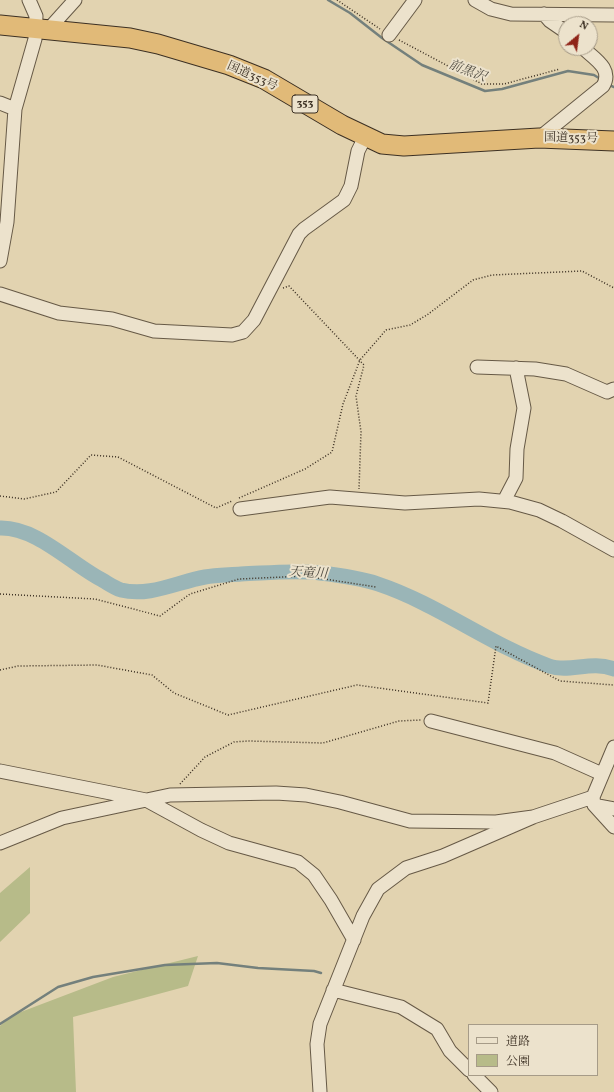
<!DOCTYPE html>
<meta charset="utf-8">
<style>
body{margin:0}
#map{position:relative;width:614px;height:1092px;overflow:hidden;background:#e2d3b0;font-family:Vollkorn,"Noto Serif JP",serif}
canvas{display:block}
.legend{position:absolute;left:468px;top:1024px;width:130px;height:52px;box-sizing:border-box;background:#ece2cc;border:1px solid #a69b88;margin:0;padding:5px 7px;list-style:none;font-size:12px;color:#3c3023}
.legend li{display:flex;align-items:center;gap:8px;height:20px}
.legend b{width:20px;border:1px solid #a69b88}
.north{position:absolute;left:558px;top:16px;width:40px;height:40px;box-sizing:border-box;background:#ece2cc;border:1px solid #a69b88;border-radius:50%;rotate:29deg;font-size:11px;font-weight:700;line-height:16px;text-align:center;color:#3c3023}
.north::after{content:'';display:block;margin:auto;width:14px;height:18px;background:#8f2418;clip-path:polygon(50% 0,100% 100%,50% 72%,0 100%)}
</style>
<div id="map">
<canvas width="614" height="1092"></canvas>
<ul class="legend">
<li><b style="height:5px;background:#ece2cc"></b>道路</li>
<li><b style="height:11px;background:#b7bb89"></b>公園</li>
</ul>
<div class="north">N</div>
</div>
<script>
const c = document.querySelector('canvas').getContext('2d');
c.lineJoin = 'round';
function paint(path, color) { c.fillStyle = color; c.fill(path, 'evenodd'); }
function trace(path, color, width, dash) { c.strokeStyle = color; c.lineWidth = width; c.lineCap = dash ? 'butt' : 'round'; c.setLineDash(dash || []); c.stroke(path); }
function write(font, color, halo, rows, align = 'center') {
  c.font = font + ' Vollkorn,"Noto Serif JP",serif'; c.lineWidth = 4; c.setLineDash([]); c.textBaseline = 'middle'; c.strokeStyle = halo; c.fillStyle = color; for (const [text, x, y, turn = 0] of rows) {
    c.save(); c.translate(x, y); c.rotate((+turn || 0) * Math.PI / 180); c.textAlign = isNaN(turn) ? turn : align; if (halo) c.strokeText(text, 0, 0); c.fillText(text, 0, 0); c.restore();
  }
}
paint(new Path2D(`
 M30,867V913L0,942V893Z
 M198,956L188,986L73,1017L76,1092H0V1026L13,1015L113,977Z`), '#b7bb89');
trace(new Path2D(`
 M328,0L350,13L382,38L422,65L485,91L502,89L568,71L594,75L602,80
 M607,84L614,87
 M0,1024L58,987L93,977L165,965L217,963L258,968L314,971L321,973`), '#74807c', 2.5);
trace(new Path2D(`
 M0,528C37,527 72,565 104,581C109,584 115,588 121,590C150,597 177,582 205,577C216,575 229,575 241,574C267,573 294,570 320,573C338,575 360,578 378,584C438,604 490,645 549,666C570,673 591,660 614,669`), '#9ab5b7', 15);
const minor = new Path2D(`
 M475,0L491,9L511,14L614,15
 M544,14L550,21L566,32
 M47,31L75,0
 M389,35L415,0
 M0,103L15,109
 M539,138L603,86C613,69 595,59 583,48
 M0,261L7,222L15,109L35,39L36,16L29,0
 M0,294L59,313L112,319L154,331L232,335L243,332L254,320L299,234L304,229L344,200L351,186L358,151L365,137
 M477,367L535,369L566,374L607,392L614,389
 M504,501L516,478L517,449L524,408L516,368
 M240,509L330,497L405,503L479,499L510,502L539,510L562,521L614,550
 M431,721L555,753L602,774
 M614,747L593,797L594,805L614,827
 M0,771L146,800L201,830L229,843L298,862L314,875L331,900L354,940
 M594,805L614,809
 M0,843L62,818L170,795L276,793L306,795L340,802L410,821L496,822L533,817
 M333,990L401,1007L437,1029L450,1051L469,1070
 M474,1075L491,1092
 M320,1092L317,1044L320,1024L363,916L378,889L406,868L443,856L533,817L593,797`);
const highway = new Path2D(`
 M0,25L130,38L158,44L229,65L264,79L342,125L382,144L404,146L539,138L614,141`);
trace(minor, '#665946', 15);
trace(highway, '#3c3023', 21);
trace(new Path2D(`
 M337,0L380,29
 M399,40L482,84H504L560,69
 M283,288L289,286L364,365L356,396L361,432L359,489
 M0,496L24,499L56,492L91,455L118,457L216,508L232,501
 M239,498L305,469L332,452L343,404L360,360L386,330L410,325L427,315L473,280L492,275L582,271L614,288
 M0,594L95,599L160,616L190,594L239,579L305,576L376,587
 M0,670L18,666L97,665L152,675L174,693L228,715L357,685L488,703L496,646L560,681L614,685
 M180,784L205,757L234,742L248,741L323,743L399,721L421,720`), '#3c3023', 1.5, [1, 2]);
trace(minor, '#ece2cc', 13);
trace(highway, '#e1ba78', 19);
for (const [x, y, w] of [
 [305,104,26]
]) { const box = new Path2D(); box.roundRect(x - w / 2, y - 9, w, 18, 3); c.fillStyle = '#ece2cc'; c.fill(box); trace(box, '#3c3023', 1); }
write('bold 11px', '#3c3023', null, [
 ["353",305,104]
]);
write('12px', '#3c3023', '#ece2cc', [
 ["国道353号",252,77,24],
 ["国道353号",571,139,1]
]);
write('italic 13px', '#4f4b41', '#ece2cc', [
 ["前黒沢",467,72,21],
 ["天竜川",308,574,4]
]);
</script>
